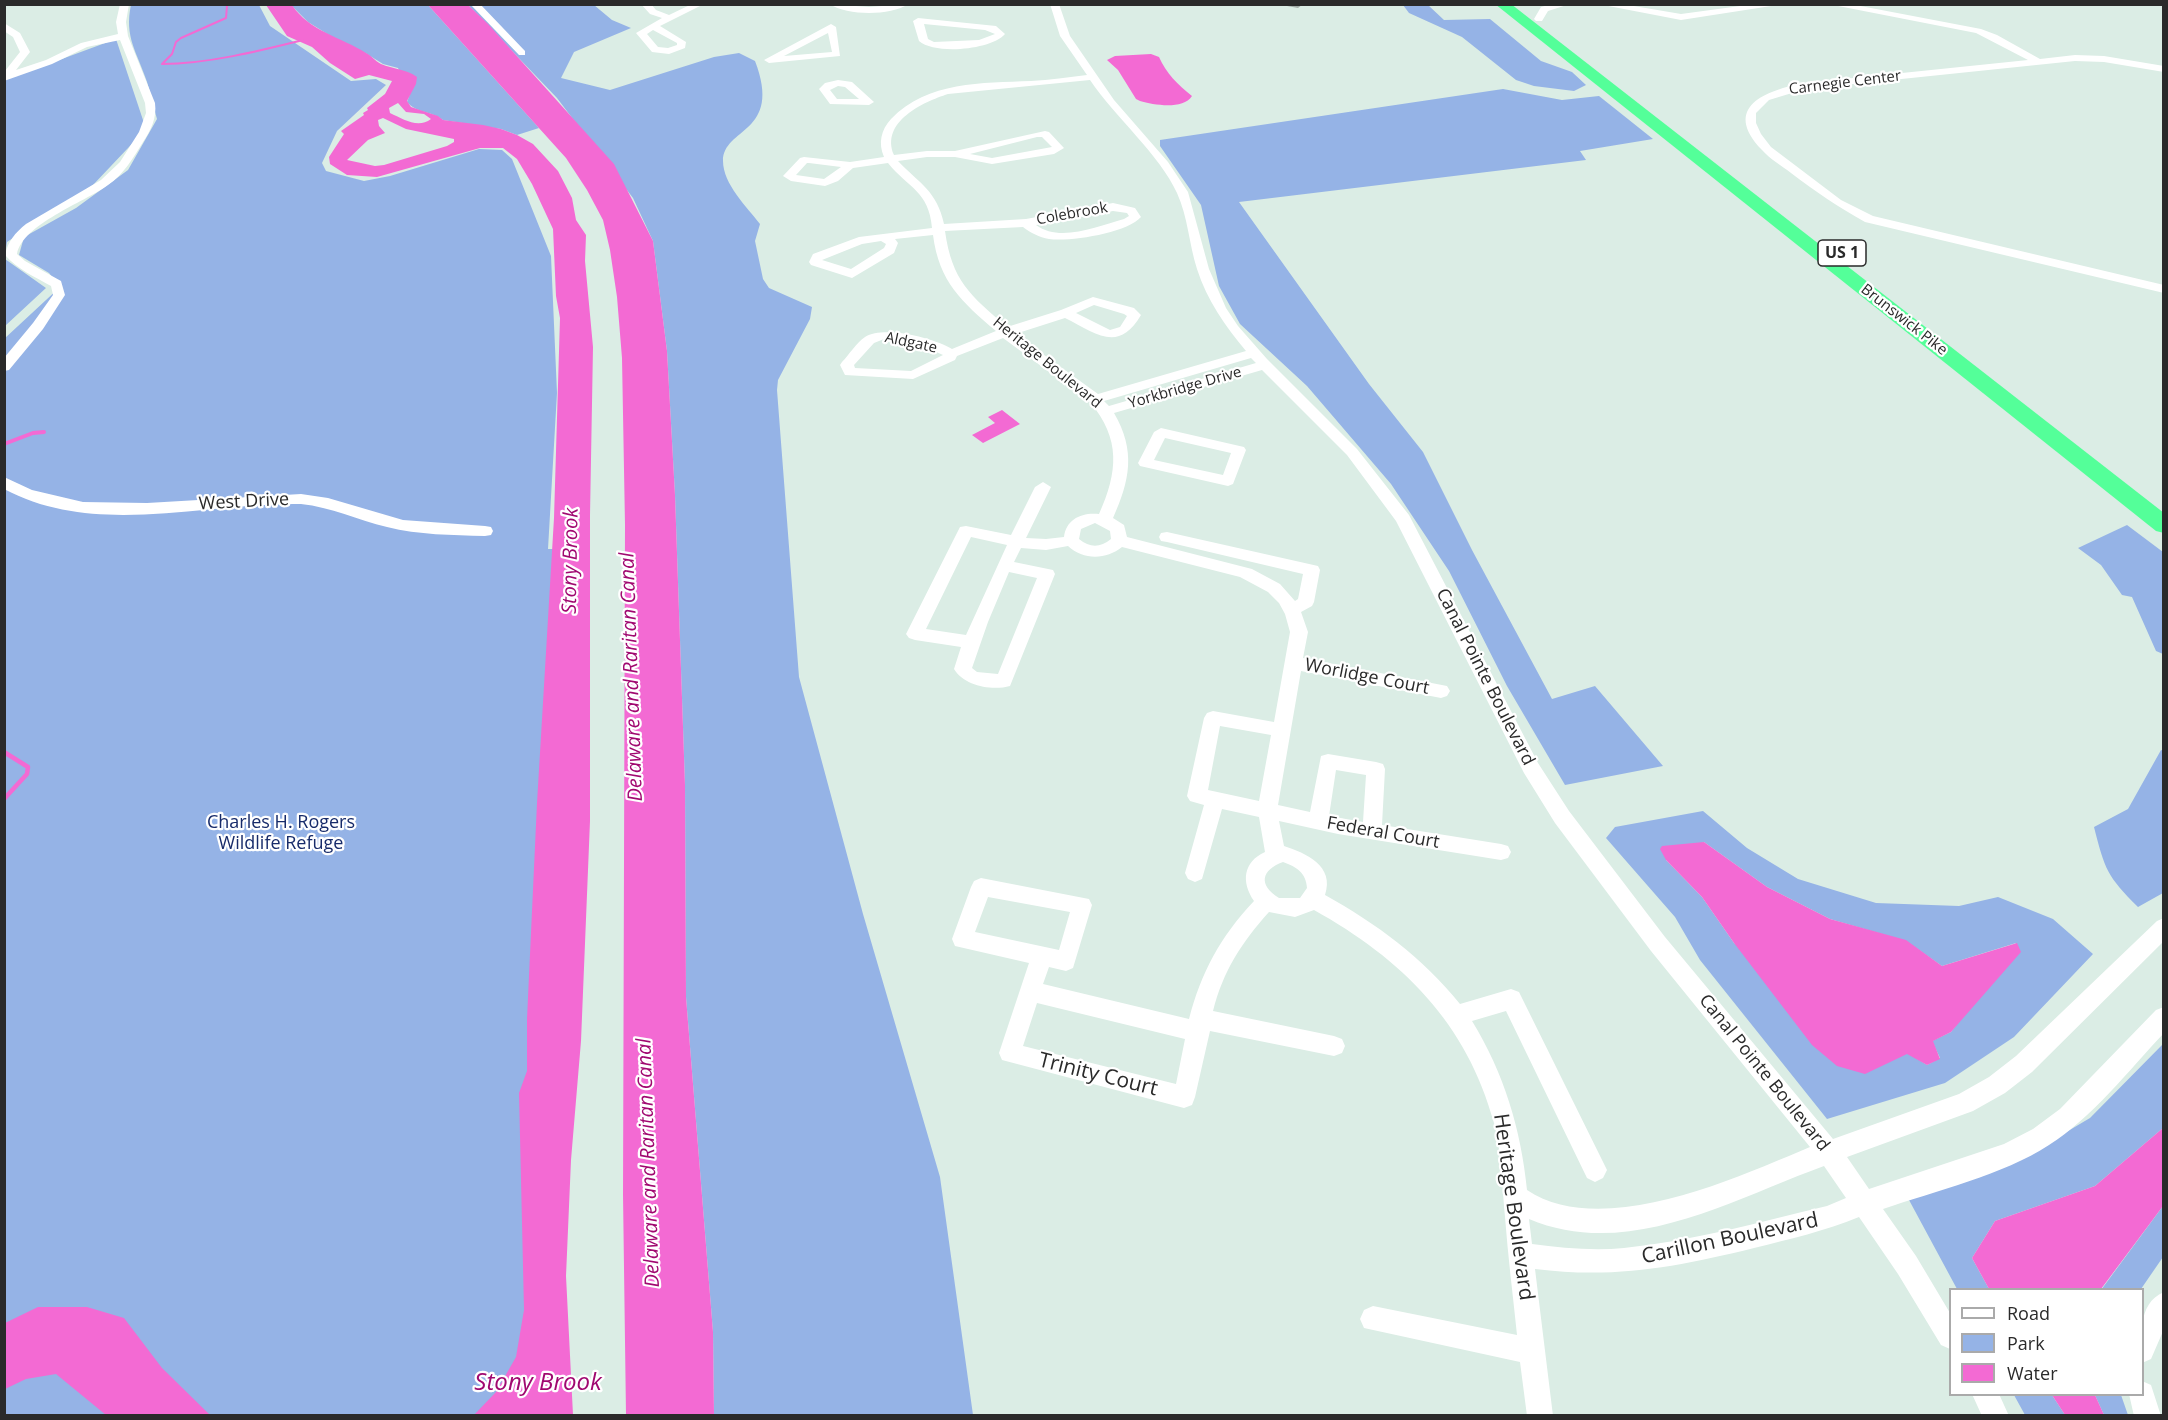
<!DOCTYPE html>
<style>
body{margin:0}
#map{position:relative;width:2168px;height:1420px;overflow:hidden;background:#dbede5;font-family:"Open Sans",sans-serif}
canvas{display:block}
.frame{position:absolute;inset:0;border:6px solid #2a2a2a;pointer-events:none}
.legend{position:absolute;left:1949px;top:1288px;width:195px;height:108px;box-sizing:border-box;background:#fff;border:2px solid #aaa;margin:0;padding:8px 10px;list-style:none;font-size:18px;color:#2a2a2a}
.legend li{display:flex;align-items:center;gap:12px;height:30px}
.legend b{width:30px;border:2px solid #aaa}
</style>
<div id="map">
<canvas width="2168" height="1420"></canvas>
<div class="frame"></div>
<ul class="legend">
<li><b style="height:8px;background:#fff"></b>Road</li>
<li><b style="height:16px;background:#95b3e6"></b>Park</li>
<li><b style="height:16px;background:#f36ad3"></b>Water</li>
</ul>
</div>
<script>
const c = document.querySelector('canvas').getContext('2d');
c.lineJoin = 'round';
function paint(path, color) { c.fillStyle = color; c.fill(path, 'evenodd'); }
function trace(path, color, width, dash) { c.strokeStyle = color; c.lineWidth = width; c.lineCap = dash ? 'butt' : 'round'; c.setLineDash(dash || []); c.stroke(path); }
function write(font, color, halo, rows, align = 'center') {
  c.font = font + ' "Open Sans",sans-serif'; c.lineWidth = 4.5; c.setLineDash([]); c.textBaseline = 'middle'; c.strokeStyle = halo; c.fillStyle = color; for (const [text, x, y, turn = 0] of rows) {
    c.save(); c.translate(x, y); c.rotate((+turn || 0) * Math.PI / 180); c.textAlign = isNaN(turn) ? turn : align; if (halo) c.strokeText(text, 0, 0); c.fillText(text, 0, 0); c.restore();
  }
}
paint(new Path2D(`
 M290,4L428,5L539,128L517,135L501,129L443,120C432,111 416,113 407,102L410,94L398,68L383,64L367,54L337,40L308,22Z
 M131,5H259L270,26L351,81L376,79L386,85L337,131L322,163L326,171L364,181L390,176L479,149L502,150L512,159L551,256L557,393L548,549H559L553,1415L5,1416L4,339L60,287L49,273L19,255L24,237L76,208L128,170L157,119C153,106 151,94 147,82C137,52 124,37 131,5Z
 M468,5H594L612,20L631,28L574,52L561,78L610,90L714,57L739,53L755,61C783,134 723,127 723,161C723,184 747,207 760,224L755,241L763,279L769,288L812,307L810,319L778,380L777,390L799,677L863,914L940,1177L973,1415H714L713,1332L686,997L685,785L675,495L667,351L653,241L633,198L557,98Z
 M1403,5H1428L1444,20L1490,19L1541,61L1572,72L1586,85L1574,91L1534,86L1516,80L1462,37L1409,13Z
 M116,39L146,129L93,185L7,242L5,254V80Z
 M1503,89L1562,100L1599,96L1653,139L1580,151L1586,160L1239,202L1369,384L1423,452L1472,550L1552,699L1595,686L1663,766L1565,785L1507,686L1449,571L1391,484L1307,386L1240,324L1219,286L1201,205L1160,146V140Z
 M5,259L46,288L5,326Z
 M2127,525L2163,552V654L2156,651L2132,597L2122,595L2101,565L2078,548Z
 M2161,750L2164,751L2163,893L2138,907C2107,876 2105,870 2094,827L2128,809Z
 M1703,811L1747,848L1798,879L1876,903L1959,906L1998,897L2053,919L2093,954L2014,1037L1945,1083L1827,1119L1700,960L1675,917L1606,838L1615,827ZM1704,842L1767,887L1830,919L1906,941L1942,966L2016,943L1951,1032L1932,1041L1940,1058L1927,1065L1734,943L1702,897L1666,860Z
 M2163,1044V1128L2095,1186L1995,1221L1972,1258L1989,1289H1957L1909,1200L2019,1160L2090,1118Z
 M2163,1206V1257L2141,1289L2101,1290Z
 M2014,1395H2052L2065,1415H2025Z
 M2095,1395H2121L2128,1415H2104Z`), '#95b3e6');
paint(new Path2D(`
 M266,5H292C309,31 341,37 366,53C372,56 375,61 381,64C393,69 406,69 417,77L416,84L407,101L411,107L438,116L443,120L483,125L501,129L517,135L533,144L558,171L572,198L576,220L586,235L585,261L593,347L590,515V821L581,1041L571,1160L566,1276L573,1415H474L496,1392L516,1357L524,1310L519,1093L527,1071V1019L537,803L554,518L560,318L556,296L553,229L532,184L517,159L503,148H480L377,177L347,175L330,164L329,157L344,134L341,131L364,115L363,113L368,110L367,108L385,94L392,81L369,75L355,79L330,63L312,47L287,36ZM398,103L406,112L424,114L431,119C418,129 403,119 390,113L389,108ZM383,118L406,129L454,139V142L447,146L384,165L375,166L347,160L368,140L385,133L379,126L378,120Z
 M428,5H468L488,24L614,164L653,241L667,351L675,495L685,785L686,997L713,1332L714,1415H626L623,1194L625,525L622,358L617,297L610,250L603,220L587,190L566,158Z
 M1151,54L1159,57C1166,73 1178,85 1192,96C1183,110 1154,105 1140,101L1136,99L1118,70L1107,60L1115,56Z
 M1002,410L1020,424L983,443L972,435L995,423L988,417Z
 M1704,842L1767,887L1830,919L1906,940L1942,966L2017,943L2021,952L1951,1032L1933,1041L1940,1059L1927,1065L1907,1054L1865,1074L1837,1066L1812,1045L1734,943L1702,897L1666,860L1660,849L1662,846Z
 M2163,1128V1206L2101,1289H1989L1972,1258L1995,1221L2095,1186Z
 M38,1307H87L124,1318L162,1368L210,1415H106L56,1374L26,1379L5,1389V1323Z
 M2052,1395H2095L2104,1415H2065Z`), '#f36ad3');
trace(new Path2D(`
 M224,4L227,6L226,18L181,38L176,42L172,54L162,64C207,64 259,51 303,40`), '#f36ad3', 2);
trace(new Path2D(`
 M4,444L33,433L44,432`), '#f36ad3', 4);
trace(new Path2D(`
 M4,752L28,767L27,774L4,799`), '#f36ad3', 4.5);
paint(new Path2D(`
 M120,4H129L126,22L128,36L155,103C157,118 151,130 143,142C133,158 124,174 108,185C83,203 23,224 17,254L25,261L61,281L65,295L43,329L9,370L4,371V358L33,323L53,295L51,286C35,277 17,269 5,255C8,241 15,233 26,224L101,180L120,162L139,132L146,113L145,103L120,40L87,47L52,64L4,81L5,71L20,52L13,37L4,31V23L20,33L30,52L16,70L46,60L81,43L118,34L116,22Z
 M470,4H480L525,51V55H519Z
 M641,4H651L656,10L669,15L692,4H704L660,26L686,42L685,48L669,54L652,52L636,33L662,18L650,14ZM653,30L677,43V45L668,48L658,47L647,34Z
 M829,4L869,7L909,4C889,16 849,16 829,4Z
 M1050,4H1059L1070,36L1114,100L1168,162L1188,192L1209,269L1226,308L1238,326L1267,359L1357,449L1409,515L1538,763L1569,811L1665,937L1833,1139L1959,1094L1989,1077L2016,1056L2157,921L2164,918V941L2032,1072L2005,1093L1973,1111L1847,1157L1869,1189L2004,1144L2033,1129L2060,1109L2156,1010L2164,1007V1033C2129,1070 2092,1118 2049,1145C2003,1175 1935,1191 1883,1209L1916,1256L1950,1313V1349L1941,1345L1898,1274L1859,1217C1825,1231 1790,1239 1754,1248C1677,1267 1614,1279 1535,1269L1553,1416H1527L1520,1362L1364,1328L1360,1319L1364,1310L1373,1306L1517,1335C1513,1296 1508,1257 1505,1217C1502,1186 1502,1154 1494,1123C1467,1023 1402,959 1314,910L1295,917L1269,912C1242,942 1223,971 1213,1011L1334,1036L1342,1039L1345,1046L1342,1053L1334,1056L1210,1031L1195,1097L1192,1105L1184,1108L1002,1060L999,1053L1029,963L955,946L952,939L971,887L974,881L981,878L1089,899L1092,905L1073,968L1066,971L1049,967L1043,984L1189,1019C1201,973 1220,937 1254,901C1241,882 1243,862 1265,852L1259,817L1222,809L1202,879L1195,882L1188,879L1185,873L1204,805L1190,801L1187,796L1204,718L1207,713L1213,711L1274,722L1290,632L1285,614L1279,603L1268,592L1240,577L1122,547C1106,560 1083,560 1068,546L1046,550L1021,548L1014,562L1053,570L1055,574L1010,686C992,691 964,686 954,669L961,647L915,640L909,638L906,634L960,527L966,526L1011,535L1035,487L1043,482L1051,487L1026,538L1046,539L1064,537C1066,519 1082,512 1099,514C1118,472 1121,439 1090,402L1003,338L957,356L955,360L913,379L845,375L840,365L842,362C849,355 856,343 865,337C884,325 934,338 952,349L996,331C962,302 939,282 933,235L895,239L898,243L894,253L852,278L811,265L809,262L813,254L859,237L932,228C929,191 908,188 888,163L853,168L838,181L825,186L791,181L783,176L800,158L804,157L850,162L884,157C878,143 881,130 891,119C928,81 982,83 1031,81C1050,80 1068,77 1087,75L1060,36ZM1090,80C1115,117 1160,155 1177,193C1188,217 1189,244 1197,269C1207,300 1225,326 1246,351L1098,394L1015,334L1065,318C1096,333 1118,354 1141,315L1134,308L1093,297L1061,310L1007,327C970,295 952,281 945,231L1023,227C1031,233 1039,237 1049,239C1070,242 1127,233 1141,217L1135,208L1113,203L1026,219L944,224C937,191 920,184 898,161L927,157H955L992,164L1054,154L1064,148L1049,132L1045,131L955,151H927L894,155C880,122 923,102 948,94ZM1037,137H1042L1052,147L992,158L970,154ZM807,163H809L841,167L824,179L796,175ZM1113,211L1127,213L1129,216L1124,219C1098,226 1060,243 1036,225ZM881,241L886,244L884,248L851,269L822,260L862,244ZM1094,305L1124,314L1127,316L1120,327L1110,330L1076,313ZM884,339L923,346L943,355L911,371L855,368L854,365L874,343ZM1251,358L1256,363L1109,406L1104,401ZM1262,370L1347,455L1396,521L1524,773L1555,823L1651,951L1810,1147C1736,1178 1602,1240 1527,1190C1521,1129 1504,1073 1472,1021L1506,1011L1587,1178L1595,1182L1603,1178L1607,1170L1519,992L1511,989L1460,1004C1422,957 1377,924 1325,895C1335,866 1306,853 1284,846L1279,821L1338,834L1501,860L1508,858L1511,852L1508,846L1501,844L1382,825L1385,769L1383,764L1376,762L1328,754L1321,756L1310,812L1278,805L1301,671L1441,698L1447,696L1450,691L1447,686L1303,658L1308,632L1301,612L1312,606L1314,602L1320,570L1318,566L1167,532L1161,533L1159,537L1161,541L1167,542L1303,574L1298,599L1295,601L1280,584L1252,569L1127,537L1124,525L1113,518C1130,480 1136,451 1114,413ZM1095,523L1110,531L1111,539C1100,548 1090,548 1079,539L1081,529ZM971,537L1007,545L966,635L926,629ZM1009,572L1037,578L998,674L977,672L972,668L988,622ZM1220,726L1271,735L1259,801L1208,790ZM1336,770L1366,775L1363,822L1329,816ZM1283,862C1297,867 1306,873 1307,888L1300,898H1279C1258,885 1261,870 1283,862ZM988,897L1070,912L1059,950L975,932ZM1037,1003L1185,1039L1176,1084L1023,1046ZM1824,1166L1846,1198L1827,1206C1760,1222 1693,1241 1624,1248C1594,1251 1562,1248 1532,1244L1529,1219C1628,1261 1733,1199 1824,1166Z
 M1552,4H1570L1548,11L1542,21H1536L1534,19L1541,7Z
 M1598,4H1622L1681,14L1755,4H1784L1681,20Z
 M1828,4H1850L1981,29L1997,35L2040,59L2075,55L2104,56L2164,66V72L2104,62L2075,61L1805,89L1769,100L1756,113V123L1761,134L1771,147L1841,200L1873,216L2164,285V293L1865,222C1838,207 1815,191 1791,173C1782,166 1770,159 1762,150C1721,107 1766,90 1805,83L2028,60L1976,33Z
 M918,18L996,26L1005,34C991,50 935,55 919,41L913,21ZM924,24L985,30L995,34L979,40L934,42L928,39Z
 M831,24L836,27L840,56L769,63L764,60ZM828,33L832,52L784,56Z
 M838,80L852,82L874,102L869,105L830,104L819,89L825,83ZM838,86L845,87L859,99H837L830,90Z
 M1161,428L1244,447L1246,450L1233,484L1228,486L1140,466L1138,463L1154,432ZM1165,438L1231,453L1223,475L1154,460Z
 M4,477L32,490L83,502L147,503L301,494L328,498L403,520L485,526L491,527L493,531L491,535L485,536C452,535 419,535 387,527C358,520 331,507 301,504C204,502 96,538 4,489Z
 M2164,1292V1329L2151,1359L2142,1363C2142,1338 2136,1304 2164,1292Z
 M2142,1381L2151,1385L2161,1416H2134L2129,1394H2142Z
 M1972,1394H1999L2009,1416H1982Z`), '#fff');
paint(new Path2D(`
 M1495,4H1511L2164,513V533L2156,531Z`), '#54ff99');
paint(new Path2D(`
 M1276,4H1303L1298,8Z`), '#a1aca7');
write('15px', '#2a2a2a', '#fff', [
 ["Carnegie Center",1845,83,-7],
 ["Colebrook",1072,214,-10],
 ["Brunswick Pike",1904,320,38],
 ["Aldgate",911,343,12],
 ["Heritage Boulevard",1047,363,39],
 ["Yorkbridge Drive",1185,388,-16]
]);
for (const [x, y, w] of [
 [1842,253,48]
]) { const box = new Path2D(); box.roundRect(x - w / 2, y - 13, w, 26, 4.5); c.fillStyle = '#fff'; c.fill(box); trace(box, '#2a2a2a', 1.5); }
write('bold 16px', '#2a2a2a', null, [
 ["US 1",1842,253]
]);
write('18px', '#2a2a2a', '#fff', [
 ["West Drive",244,502,-3],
 ["Worlidge Court",1367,677,11],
 ["Canal Pointe Boulevard",1485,677,63],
 ["Federal Court",1383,833,10],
 ["Canal Pointe Boulevard",1764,1073,51]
]);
write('18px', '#172b6a', '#fff', [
 ["Charles H. Rogers",281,823],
 ["Wildlife Refuge",281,844]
]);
write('italic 20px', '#a00870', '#fff', [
 ["Stony Brook",571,561,-89],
 ["Delaware and Raritan Canal",632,677,-92],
 ["Delaware and Raritan Canal",649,1163,-92]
]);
write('21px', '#2a2a2a', '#fff', [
 ["Trinity Court",1098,1075,14],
 ["Heritage Boulevard",1513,1207,82],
 ["Carillon Boulevard",1730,1239,-12]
]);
write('italic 24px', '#a00870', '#fff', [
 ["Stony Brook",538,1383]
]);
</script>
